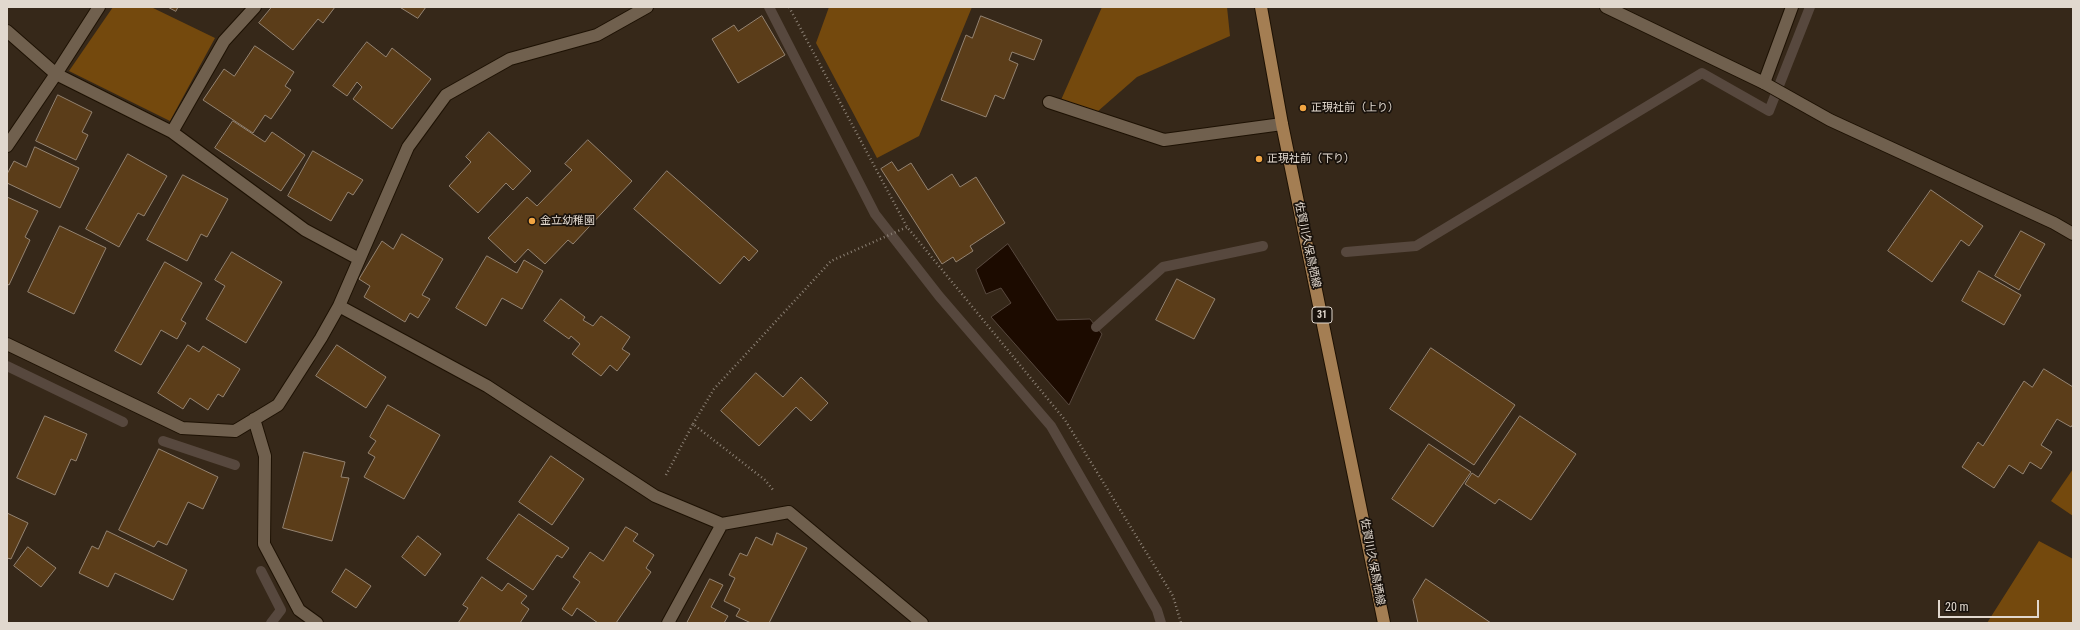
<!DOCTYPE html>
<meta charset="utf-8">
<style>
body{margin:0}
#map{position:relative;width:2080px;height:630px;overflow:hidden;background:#362819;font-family:"Roboto Condensed",sans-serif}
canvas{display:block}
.frame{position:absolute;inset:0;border:8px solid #e1d8ce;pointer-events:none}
.scale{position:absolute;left:1938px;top:600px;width:101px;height:18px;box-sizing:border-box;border:2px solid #e1d8ce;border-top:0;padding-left:5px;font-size:12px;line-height:14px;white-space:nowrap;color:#e1d8ce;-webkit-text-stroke:3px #19120c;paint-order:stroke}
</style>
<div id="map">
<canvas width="2080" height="630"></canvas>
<div class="frame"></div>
<div class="scale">20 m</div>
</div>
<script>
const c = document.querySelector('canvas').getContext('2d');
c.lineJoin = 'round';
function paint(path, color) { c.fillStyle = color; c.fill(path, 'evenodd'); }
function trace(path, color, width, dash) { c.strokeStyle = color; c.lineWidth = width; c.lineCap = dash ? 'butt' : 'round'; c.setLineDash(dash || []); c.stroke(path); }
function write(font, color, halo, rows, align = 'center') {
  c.font = font + ' "Roboto Condensed","Noto Sans JP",sans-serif'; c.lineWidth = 3.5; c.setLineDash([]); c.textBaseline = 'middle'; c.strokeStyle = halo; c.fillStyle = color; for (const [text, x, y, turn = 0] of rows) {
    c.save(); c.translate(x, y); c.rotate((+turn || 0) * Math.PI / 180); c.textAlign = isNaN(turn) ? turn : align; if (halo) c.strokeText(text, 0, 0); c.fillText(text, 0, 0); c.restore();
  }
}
paint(new Path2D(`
 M113,7H151L215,38L170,121L69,71Z
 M829,7H972L919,136L877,158L816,43Z
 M1102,7H1227L1230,36L1137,77L1097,112L1061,100Z
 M2073,469V516L2051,501Z
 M2039,541L2073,559V623H1987Z`), '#74490d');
const water = new Path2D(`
 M1008,244L1057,320L1090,319L1102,334L1069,405L991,317L1011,303L1001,288L986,294L976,270Z`);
paint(water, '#1c0b00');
trace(water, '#57483e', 1);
trace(new Path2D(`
 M769,7L875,214L939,296L1051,426L1157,610L1161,623
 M1346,252L1416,246L1702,73L1769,111L1810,7
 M1096,327L1163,267L1263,246
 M7,366L123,422
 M163,441L235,465
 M261,571L281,610L271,623`), '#57483e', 10);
const building = new Path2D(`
 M168,7H178L176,11Z
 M272,7H335L323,23L318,19L293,50L259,23Z
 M400,7H426L418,18Z
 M762,16L785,55L738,83L712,39L734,25L738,31Z
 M981,16L1042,40L1034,60L1012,52L1009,60L1018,64L1004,99L995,95L986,117L941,100L966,35L972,38Z
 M367,42L386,57L392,48L431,79L392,129L353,99L362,87L357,82L347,96L333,86Z
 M255,46L294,72L285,86L291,90L271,119L265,115L253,133L203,100L224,69L234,76Z
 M58,95L92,112L82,132L88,135L76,160L36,141Z
 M233,121L265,142L272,132L305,155L281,191L215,148Z
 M489,132L531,171L513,190L506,183L478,213L449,186L471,162L466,157Z
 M588,140L632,181L573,244L568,240L545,264L528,249L515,263L488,238L527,197L537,206L572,170L565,164Z
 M35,147L79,168L60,208L7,183V174L14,161L26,167Z
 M313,151L363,180L353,195L348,192L331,221L288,196Z
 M128,154L167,176L144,216L138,213L119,247L86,229Z
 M892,162L898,171L911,163L928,190L952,174L960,187L976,177L1005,223L970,246L973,251L956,262L953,257L942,264L881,169Z
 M667,171L758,251L749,261L744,256L720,284L634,209Z
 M183,175L228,199L207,237L201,234L187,261L147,240Z
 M1931,190L1983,226L1969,246L1961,240L1932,282L1888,251Z
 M7,197L38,211L25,237L30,240L9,285L7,284Z
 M60,226L106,248L74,314L28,292Z
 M2021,231L2045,244L2019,290L1995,276Z
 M402,234L443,259L422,295L430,299L418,318L410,313L405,322L364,297L370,286L359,279L382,241L393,249Z
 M232,252L282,282L246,343L206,319L225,286L215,280Z
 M487,256L517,273L524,260L543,271L522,309L502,298L486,326L456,308Z
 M165,262L202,283L181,320L186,323L177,339L161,330L141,365L115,351Z
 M1979,271L2021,295L2004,325L1962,301Z
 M1177,279L1215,299L1194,339L1156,320Z
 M561,299L585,317L583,320L593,326L601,316L630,337L622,349L630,354L617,371L610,365L601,376L572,354L580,344L571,336L569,339L544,321Z
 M188,345L199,352L203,346L240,369L223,397L218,394L208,410L190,398L183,409L158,393Z
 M337,345L386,377L366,408L316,376Z
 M1431,348L1515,405L1474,465L1390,409Z
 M2044,369L2073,387V424L2071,427L2057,419L2041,445L2052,452L2041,469L2030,462L2023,474L2009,465L1994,488L1962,467L1978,442L1983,446L2024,381L2032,387Z
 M756,373L783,397L801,377L828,403L811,421L796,407L759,446L721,411Z
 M388,405L440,435L404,499L364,477L375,457L368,453L376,441L370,437Z
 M45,416L87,434L76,461L71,459L55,495L17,478Z
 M1520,416L1576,454L1531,520L1499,499L1495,504L1465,484L1472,473L1478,477Z
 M1429,444L1471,472L1433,527L1392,499Z
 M159,449L218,477L203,509L188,502L167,545L158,541L154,547L119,530Z
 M304,452L345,462L341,477L349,478L332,541L283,528Z
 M551,456L584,479L552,525L519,502Z
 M7,513L28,523L11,559L7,558Z
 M519,514L569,548L562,558L557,555L533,590L487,559Z
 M626,527L638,534L633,541L654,555L646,568L651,572L616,623H598L577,608L572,616L562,609L580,582L573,577L590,552L603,561Z
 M107,531L187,570L173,600L115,573L108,587L79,573L92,546L98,549Z
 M777,533L807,548L769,623H751L736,616L740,609L724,601L735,578L729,575L740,553L747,556L756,537L772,545Z
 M418,536L441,554L425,576L402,557Z
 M28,547L56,568L41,587L14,566Z
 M346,569L371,586L356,608L332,592Z
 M482,577L502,591L508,583L527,596L521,603L529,609L520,623H458L468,608L463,605Z
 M710,579L723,585L711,607L728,616L724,623H687Z
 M1426,579L1491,623H1418L1413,600Z`);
paint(building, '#5b3d19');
trace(building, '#948371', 1);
const lane = new Path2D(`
 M1764,83L1792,7`);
const street = new Path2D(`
 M1606,7L1764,83L1830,120L2054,223L2073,234
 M7,31L56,74L99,7
 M1049,102L1164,140L1282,124
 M172,132L224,41L255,7
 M7,146L56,74L172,132L305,230L359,259
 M339,306L487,386L655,496L722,524L789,512L922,623
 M7,344L182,428L235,431L278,405L321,338L339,306L408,147L446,95L510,59L597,35L647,7
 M254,419L265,456L264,544L299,610L317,623
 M668,623L722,524`);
const primary = new Path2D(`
 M1261,7L1282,124L1384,623`);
trace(lane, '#1d1103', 14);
trace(street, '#1d1103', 14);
trace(primary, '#1d1103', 14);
trace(new Path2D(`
 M789,7L907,227L1065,420L1173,596L1181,623
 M693,424L714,389L831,261L907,227
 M666,475L693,424L765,480L774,491`), '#8d8276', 2.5, [1, 3]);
trace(lane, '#70604e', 12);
trace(street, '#70604e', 12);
trace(primary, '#a47e53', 12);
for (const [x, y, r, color] of [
 [1303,108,4,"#f2a542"],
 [1259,159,4,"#f2a542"],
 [532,221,4,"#f2a542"]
]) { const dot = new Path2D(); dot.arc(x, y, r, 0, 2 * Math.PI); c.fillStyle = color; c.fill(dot); trace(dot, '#19120c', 1.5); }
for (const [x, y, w] of [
 [1322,315,20]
]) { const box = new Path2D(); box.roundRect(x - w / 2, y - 8, w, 16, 3); c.fillStyle = '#19120c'; c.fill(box); trace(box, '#e1d8ce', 1); }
write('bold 10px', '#e1d8ce', null, [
 ["31",1322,315]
]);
write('11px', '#e1d8ce', '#19120c', [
 ["正現社前（上り）",1311,108],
 ["正現社前（下り）",1267,159],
 ["金立幼稚園",540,221]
], 'left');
write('11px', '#e1d8ce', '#19120c', [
 ["佐賀川久保鳥栖線",1307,245,78],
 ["佐賀川久保鳥栖線",1372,562,79]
]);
</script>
